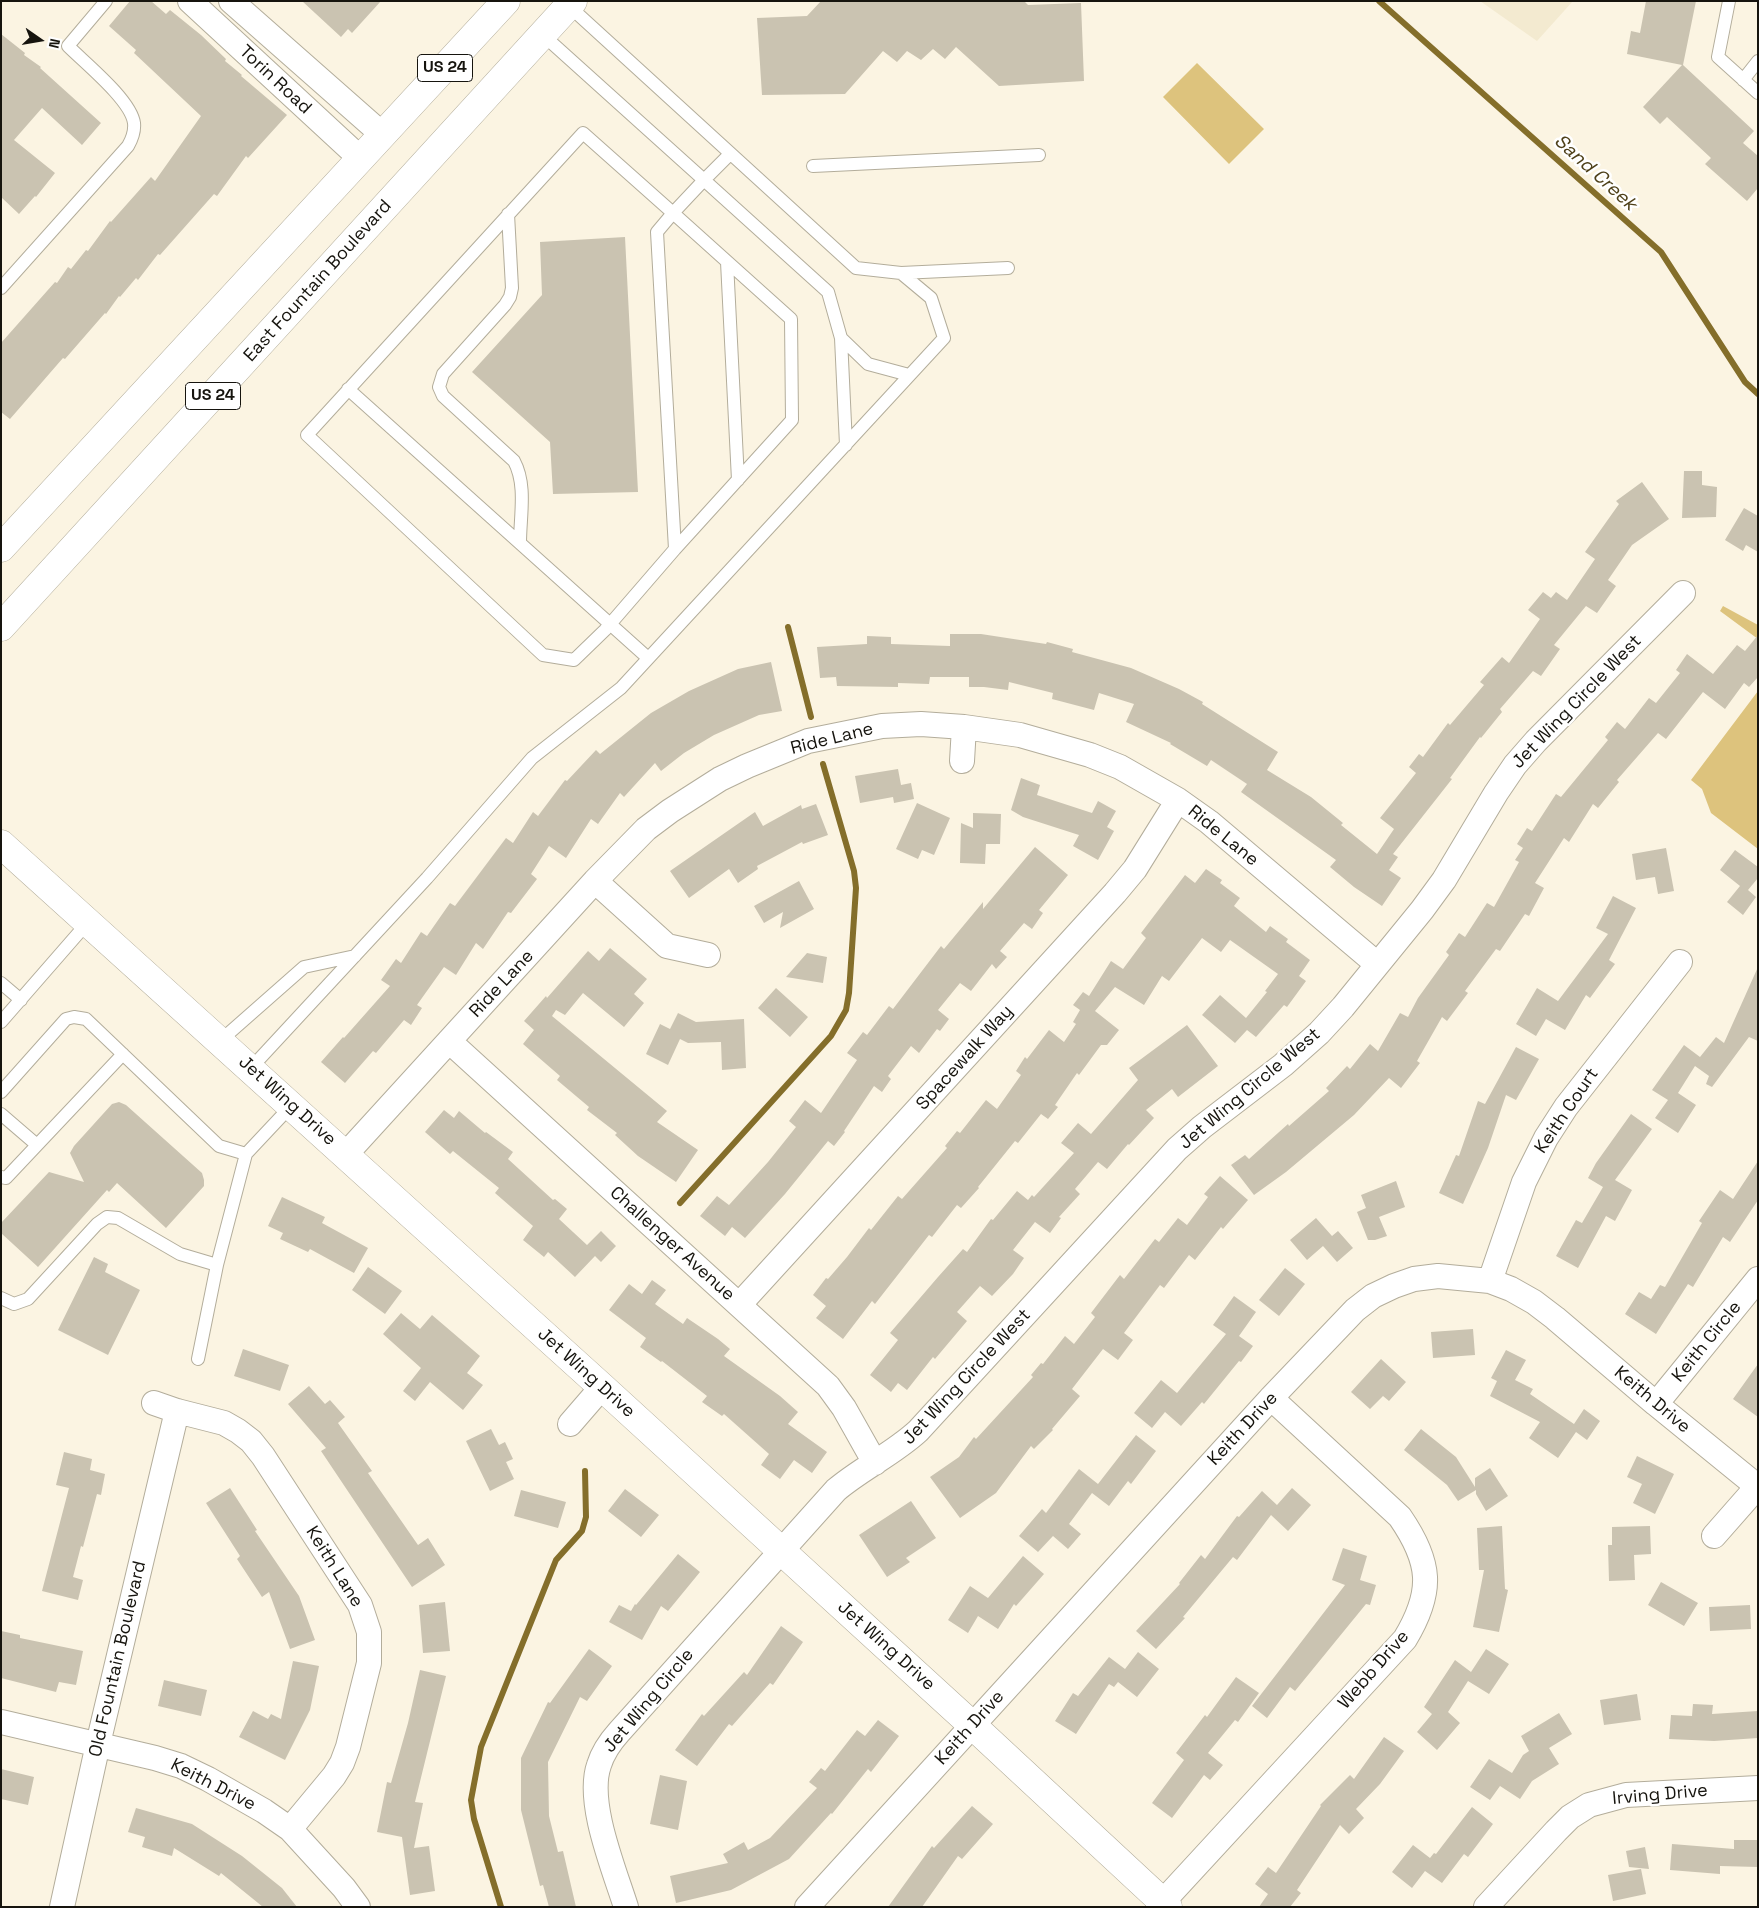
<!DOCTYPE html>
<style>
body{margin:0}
#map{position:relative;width:1759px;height:1908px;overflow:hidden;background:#fbf4e2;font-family:"Space Grotesk",sans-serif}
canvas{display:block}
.frame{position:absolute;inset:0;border:2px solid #16140e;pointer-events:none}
.north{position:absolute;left:15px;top:15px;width:50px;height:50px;-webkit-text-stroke:4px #fff;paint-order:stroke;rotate:103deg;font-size:14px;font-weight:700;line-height:20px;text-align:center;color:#16140e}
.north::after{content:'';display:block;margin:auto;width:18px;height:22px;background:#16140e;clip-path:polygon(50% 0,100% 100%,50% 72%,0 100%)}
</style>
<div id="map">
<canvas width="1759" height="1908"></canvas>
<div class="frame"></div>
<div class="north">N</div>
</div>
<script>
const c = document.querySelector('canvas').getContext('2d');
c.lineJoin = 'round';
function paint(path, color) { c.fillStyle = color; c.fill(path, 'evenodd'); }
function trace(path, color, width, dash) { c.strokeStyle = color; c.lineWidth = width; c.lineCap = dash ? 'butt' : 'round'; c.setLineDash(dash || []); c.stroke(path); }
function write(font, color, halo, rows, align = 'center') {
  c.font = font + ' "Space Grotesk",sans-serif'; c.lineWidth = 5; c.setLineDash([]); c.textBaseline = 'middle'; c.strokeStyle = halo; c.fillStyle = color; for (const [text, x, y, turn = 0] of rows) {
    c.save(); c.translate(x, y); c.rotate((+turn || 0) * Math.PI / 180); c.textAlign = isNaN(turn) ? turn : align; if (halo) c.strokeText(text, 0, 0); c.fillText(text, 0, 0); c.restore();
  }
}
paint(new Path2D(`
 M1480,1H1573L1537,41Z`), '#f3ead0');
paint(new Path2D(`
 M1197,63L1264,129L1229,164L1163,97Z
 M1723,606L1758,625V639L1720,611Z
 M1758,691V849L1711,813L1702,789L1691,780Z`), '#ddc37d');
trace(new Path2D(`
 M1379,1L1661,252L1745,382L1758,394
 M788,627L811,717
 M680,1203L831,1036L846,1010L849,993L856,888L854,871L823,764
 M501,1907L474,1819L471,1800L481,1747L556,1560L582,1531L586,1517L585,1471`), '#846e2a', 6);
paint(new Path2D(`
 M130,1H151L166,14L170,10L201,35L226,59L225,61L242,75L241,76L287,115L248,158L246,156L217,196L214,194L160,255L158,254L138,280L136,278L120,297L119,296L106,314L105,313L65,359L63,358L10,419L1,412V343L55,282L57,283L68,267L71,269L86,250L88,251L110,221L111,222L151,177L155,181L201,116L134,53L136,50L109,26Z
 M302,1H381L352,33L348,29L341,37Z
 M821,1H1024L1028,5L1081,3L1084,81L999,86L956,47L945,59L933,49L921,60L907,51L897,62L883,51L845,94L762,95L757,18L807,16Z
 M1646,1H1696L1683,65L1754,131L1743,143L1758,156V188L1747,201L1705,164L1711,158L1667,117L1660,124L1643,107L1682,65L1627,54L1631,31L1640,33Z
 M1,34L25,53L24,55L41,67L40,68L101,123L82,145L42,108L14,140L55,173L36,197L35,196L19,214L1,197Z
 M625,237L638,492L553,494L550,442L472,372L542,295L540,242Z
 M1684,471H1702V485L1717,487L1716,517L1682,518Z
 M1642,482L1669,519L1632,545L1608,580L1616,586L1597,613L1586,606L1554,645L1560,649L1541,676L1533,671L1500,709L1502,712L1481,738L1480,737L1450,778L1452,779L1393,854L1398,857L1389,870L1401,878L1382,906L1354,887L1330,867L1336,860L1241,792L1247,784L1211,760L1207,766L1170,744L1171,743L1126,722L1134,704L1099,693L1094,710L1052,699L1053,693L1009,682L1008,690L984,687H969V677H930L929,684L898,683V687L837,686L836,677L820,678L817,647L867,644V636L891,637V644L950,646V634H981L1046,644L1047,642L1073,649L1072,652L1131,668L1179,689L1203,702L1202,704L1278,752L1267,770L1311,797L1343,823L1341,825L1377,854L1394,829L1380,818L1416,773L1409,767L1419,754L1423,757L1448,723L1450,725L1484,685L1480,682L1502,657L1509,663L1540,619L1528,610L1543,592L1551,598L1556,592L1567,600L1595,559L1585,552L1619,504L1616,501Z
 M1744,508L1758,516V552L1746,545L1743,551L1725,540Z
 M1758,635V677L1749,687L1744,683L1725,709L1703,692L1666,739L1658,733L1617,780L1619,782L1598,808L1593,804L1569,842L1564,838L1535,883L1544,888L1529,916L1525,914L1500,951L1496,949L1465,991L1468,993L1447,1021L1442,1017L1417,1061L1420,1063L1401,1088L1389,1078L1354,1115L1286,1172L1254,1195L1231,1165L1245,1155L1249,1159L1288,1124L1289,1126L1329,1091L1326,1088L1347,1066L1350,1069L1370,1044L1378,1051L1400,1013L1408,1017L1418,998L1449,955L1446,952L1459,933L1465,937L1487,903L1494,907L1519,862L1515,860L1523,848L1517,844L1527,828L1532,831L1556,794L1561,797L1608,740L1605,737L1617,722L1625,729L1649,698L1656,703L1680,673L1676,670L1687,654L1713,674L1737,645L1745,651Z
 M771,662L782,711L759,715L714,735L684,753L661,771L655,763L624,797L620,793L598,824L591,819L566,858L549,846L531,874L537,879L511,913L508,912L483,949L476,943L456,975L444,967L417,1005L422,1008L411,1025L404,1020L376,1053L373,1051L345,1083L321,1062L343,1037L344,1038L390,986L381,980L396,959L401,963L421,932L427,936L450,903L455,906L506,838L513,843L533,812L538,816L565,780L567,781L596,750L600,754L651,713L689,691L738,669Z
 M898,769L901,785L911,783L914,799L894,803L893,797L860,803L855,776Z
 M1021,778L1040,785L1037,795L1092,813L1098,801L1116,811L1107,827L1114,831L1098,860L1073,846L1079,835L1023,817L1011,810Z
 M917,803L950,818L934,855L922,850L918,859L896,849Z
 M816,804L828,835L803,844L802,842L757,866L758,869L738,883L729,869L689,898L670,871L755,812L763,826L801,805L802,809Z
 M973,813L1001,814L1000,844H986L985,864L960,863L961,823L973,828Z
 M1035,847L1068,875L1039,910L1043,913L1032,929L1024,923L1000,951L1007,957L996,969L992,964L971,991L960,983L938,1010L949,1019L940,1031L937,1029L919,1053L911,1046L888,1076L891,1079L882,1092L874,1086L844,1131L845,1132L834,1146L828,1141L785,1194L745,1238L732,1227L725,1236L700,1216L717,1196L729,1205L768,1162L796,1127L789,1121L805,1100L821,1113L857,1060L847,1053L863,1032L867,1035L889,1006L893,1009L941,946L944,949L983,902V909Z
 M1666,848L1674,891L1658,894L1655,877L1636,880L1632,854Z
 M1735,850L1758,867V878L1748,890L1756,897L1743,915L1727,902L1740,886L1720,870Z
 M1206,869L1222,880L1220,883L1240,898L1234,906L1266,932L1270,926L1288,939L1286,942L1310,960L1299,976L1306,981L1287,1007L1284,1005L1256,1037L1247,1030L1235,1043L1202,1015L1220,995L1246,1018L1267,992L1265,991L1278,974L1230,940L1221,952L1202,938L1169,981L1162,976L1144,1005L1115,987L1095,1011L1119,1030L1107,1045H1101L1079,1075L1077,1073L1055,1105L1058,1107L1048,1119L1041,1114L1018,1143L1015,1141L978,1187L979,1188L961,1208L957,1205L932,1237L929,1235L875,1304L872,1301L843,1339L816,1318L826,1306L813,1295L826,1278L828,1279L847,1257L869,1228L871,1230L898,1196L902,1199L947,1148L945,1146L957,1131L960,1133L986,1100L997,1109L1021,1075L1016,1071L1025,1057L1027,1059L1049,1030L1064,1042L1076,1024L1073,1022L1080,1010L1073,1005L1083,992L1089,996L1111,961L1123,969L1146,938L1141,933L1185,875L1195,883Z
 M799,881L814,909L780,928L783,912L764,923L754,906Z
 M1613,896L1636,908L1609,960L1615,964L1590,998L1586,995L1565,1030L1546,1019L1536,1036L1516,1024L1537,988L1558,1001L1608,934L1596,928Z
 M610,948L647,979L634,994L644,1003L624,1027L583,993L565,1015L556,1010L552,1016L667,1111L657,1122L698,1150L676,1182L638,1156L615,1135L617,1133L587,1110L589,1107L557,1080L560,1076L523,1044L534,1030L524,1021L546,996L547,998L588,951L599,961Z
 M807,953L827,957L823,983L786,977Z
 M1758,967V1041L1749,1037L1712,1087L1706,1084L1709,1076L1695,1066L1678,1093L1696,1105L1678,1133L1655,1118L1668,1100L1652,1090L1684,1045L1700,1057L1716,1037L1724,1043Z
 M776,988L808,1017L790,1037L758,1008Z
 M678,1013L696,1022L744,1019L746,1068L722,1070L721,1042L688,1043L680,1039L668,1065L646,1054L660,1024L670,1029Z
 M1187,1025L1218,1066L1178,1097L1172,1089L1146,1110L1154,1118L1129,1145L1128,1144L1107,1169L1098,1162L1075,1189L1080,1194L1059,1217L1061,1218L1050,1233L1035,1222L1013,1250L1024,1258L1013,1274L992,1296L980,1286L957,1312L967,1321L935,1359L933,1357L907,1390L898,1383L891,1392L870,1375L898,1340L890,1333L938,1277L963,1249L967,1252L991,1219L993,1220L1017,1191L1028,1200L1032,1195L1034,1197L1074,1153L1061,1143L1078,1123L1091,1134L1138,1080L1129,1068Z
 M1516,1047L1539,1059L1516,1100L1506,1095L1488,1148L1463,1204L1439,1193L1456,1155L1459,1156L1478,1101L1485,1104Z
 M119,1102L126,1105L202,1173L204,1180V1186L166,1228L117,1183L109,1192L107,1190L38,1267L1,1233V1223L49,1172L84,1182L70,1153L74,1146L112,1104Z
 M444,1110L454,1118L459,1111L485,1133L486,1132L513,1152L508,1159L553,1200L555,1199L567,1209L559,1219L587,1245L601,1231L616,1246L601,1262L595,1256L575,1277L548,1252L544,1257L523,1240L533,1226L495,1193L499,1188L453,1151L450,1154L425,1132Z
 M1631,1114L1652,1129L1615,1180L1632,1190L1615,1221L1606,1216L1578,1268L1556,1256L1576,1220L1582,1223L1603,1187L1588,1178L1596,1163Z
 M1758,1161V1200L1730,1242L1723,1237L1693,1287L1688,1284L1656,1334L1625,1314L1639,1292L1651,1299L1660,1285L1665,1287L1702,1223L1699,1221L1720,1190L1733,1199Z
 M1220,1176L1248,1200L1223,1229L1221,1227L1195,1260L1189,1255L1164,1288L1160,1285L1124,1333L1133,1340L1118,1360L1103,1349L1072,1389L1080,1396L1052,1429L1053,1430L1034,1449L1031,1446L996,1493L960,1518L930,1477L959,1457L974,1437L976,1439L1033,1377L1031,1375L1041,1363L1043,1364L1065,1336L1074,1344L1095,1317L1091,1313L1120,1275L1124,1279L1155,1239L1159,1242L1178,1218L1187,1225L1208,1197L1204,1194Z
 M1396,1181L1405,1207L1379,1217L1387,1236L1375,1240H1368L1357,1212L1366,1208L1361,1195Z
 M282,1197L325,1217L322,1223L368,1248L354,1273L310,1249L308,1252L280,1239L283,1233L268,1226Z
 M1316,1218L1332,1236L1338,1231L1353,1248L1337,1262L1323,1246L1307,1260L1290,1240Z
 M94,1257L108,1264L105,1272L140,1290L108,1355L58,1330Z
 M368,1267L402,1291L385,1314L352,1290Z
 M1285,1268L1305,1284L1279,1316L1259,1300Z
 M652,1280L666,1290L655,1304L683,1324L687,1318L718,1339L730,1349L724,1356L780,1396L798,1412L788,1424L827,1452L812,1473L794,1460L780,1479L761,1465L769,1454L724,1414L722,1416L702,1402L707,1396L662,1361L661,1362L640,1347L646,1338L609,1310L629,1284L642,1294Z
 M1234,1296L1256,1312L1239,1336L1253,1346L1241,1362L1239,1361L1204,1404L1202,1402L1181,1426L1165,1412L1152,1428L1134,1413L1161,1380L1177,1393L1226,1334L1213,1325Z
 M401,1313L420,1329L432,1315L480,1356L467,1373L483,1385L463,1410L430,1382L415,1401L403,1391L421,1368L383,1334Z
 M1473,1329L1475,1355L1433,1358L1431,1332Z
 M243,1349L289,1365L280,1391L234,1376Z
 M1506,1350L1526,1360L1515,1380L1533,1389L1530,1394L1574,1424L1584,1409L1600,1421L1587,1440L1576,1432L1558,1458L1529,1438L1540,1422L1490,1396L1497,1381L1491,1378Z
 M1381,1359L1406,1382L1389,1401L1383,1396L1370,1409L1351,1392Z
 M1758,1364V1417L1733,1399Z
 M309,1386L325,1404L330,1400L345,1417L338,1423L372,1471L368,1473L418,1545L428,1538L445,1565L412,1587L321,1451L326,1448L288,1404Z
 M491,1429L499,1445L505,1442L513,1459L506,1462L514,1479L490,1491L466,1441Z
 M1421,1429L1456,1457L1475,1487V1478L1490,1468L1508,1496L1486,1511L1476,1494V1490L1458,1501L1447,1485L1404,1450Z
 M1136,1435L1156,1451L1131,1484L1128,1481L1109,1506L1092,1493L1069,1524L1081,1534L1068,1549L1053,1536L1038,1552L1019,1536L1042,1509L1046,1513L1079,1469L1098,1484Z
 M64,1452L92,1459L90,1470L105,1474L101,1495L97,1494L83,1547L81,1546L73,1577L83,1580L78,1600L42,1591L69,1488L56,1485Z
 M1637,1456L1674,1474L1655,1514L1633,1503L1642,1484L1627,1477Z
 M230,1488L257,1530L255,1531L299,1596L315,1640L290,1649L269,1592L262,1597L237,1559L240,1556L206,1503Z
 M1292,1488L1311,1505L1288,1531L1271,1515L1237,1560L1233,1557L1183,1617L1185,1618L1156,1649L1136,1631L1180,1584L1179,1583L1201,1555L1205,1559L1237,1516L1239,1517L1262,1491L1277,1505Z
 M625,1489L659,1515L641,1537L608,1511Z
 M521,1490L566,1502L558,1528L514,1516Z
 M911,1501L936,1538L906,1558L910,1562L887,1577L859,1535Z
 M1502,1526L1505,1589L1508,1590L1499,1632L1473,1627L1484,1570H1479L1477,1528Z
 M1650,1526L1651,1554L1634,1555L1635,1580L1609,1581L1608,1545H1612V1527Z
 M1343,1548L1367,1556L1360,1580L1376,1585L1370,1605L1366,1604L1295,1691L1290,1687L1267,1718L1252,1706L1345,1585L1332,1580Z
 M678,1554L700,1572L668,1611L661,1606L642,1640L609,1622L619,1605L631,1611L635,1604L636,1605Z
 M1023,1556L1044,1574L1016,1606L1014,1604L998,1629L978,1616L968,1633L948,1620L970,1586L988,1598Z
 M1661,1582L1698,1603L1684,1626L1648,1605Z
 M445,1602L450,1651L423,1653L419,1605Z
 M1750,1605L1751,1629L1710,1631L1709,1607Z
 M781,1626L803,1642L773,1685L770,1683L732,1726L729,1724L697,1766L675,1750L702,1714L704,1716L744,1672L747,1675Z
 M1,1631L20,1635V1638L83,1651L76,1685L59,1682L56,1692L1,1678Z
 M589,1649L612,1666L587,1701L580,1697L548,1762L549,1816L558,1852L563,1851L576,1907H549L543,1885L540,1886L521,1810V1758L548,1702L550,1703Z
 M1486,1649L1509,1664L1489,1694L1468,1681L1448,1712L1460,1723L1437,1750L1417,1732L1432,1714L1424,1707L1455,1660L1471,1672Z
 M1138,1652L1159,1669L1137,1697L1118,1682L1114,1687L1109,1684L1076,1734L1055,1721L1073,1693L1078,1696L1109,1657L1125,1669Z
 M293,1661L319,1666L310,1710L285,1760L239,1737L253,1711L268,1719L271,1714L281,1719Z
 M420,1670L446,1676L415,1802L423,1803L414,1848L429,1846L435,1891L410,1895L402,1837L377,1832L387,1782L391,1783L408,1723Z
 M1236,1677L1259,1693L1238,1722L1235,1720L1208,1753L1223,1765L1210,1780L1204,1775L1172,1818L1152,1803L1184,1760L1176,1753L1205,1715L1207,1717Z
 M164,1680L207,1690L201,1716L158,1706Z
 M1637,1694L1641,1720L1604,1725L1600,1700Z
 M1693,1704L1713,1705L1712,1714L1758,1711V1738L1714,1741L1669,1739L1671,1715L1692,1716Z
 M1559,1713L1572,1734L1549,1748L1559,1764L1532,1781L1520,1799L1500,1786L1490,1800L1470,1787L1489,1759L1512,1773L1523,1755L1529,1751L1521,1736Z
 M878,1720L899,1736L871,1772L868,1769L832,1814L831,1813L789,1859L731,1890L676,1903L670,1876L728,1863L723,1854L744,1842L748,1850L770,1838L817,1788L809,1782L821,1768L825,1771L857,1730L865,1736Z
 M1384,1737L1404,1751L1380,1784L1356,1809L1364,1818L1349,1834L1340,1825L1297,1890L1301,1893L1290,1907H1259L1268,1894L1255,1884L1268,1867L1276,1873L1321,1806L1320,1805L1350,1775L1354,1779Z
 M1,1769L34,1777L28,1805L1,1799Z
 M660,1775L687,1781L678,1830L650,1824Z
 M972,1806L993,1824L962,1859L958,1856L922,1907H888L932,1846L934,1848Z
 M1472,1807L1493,1824L1468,1857L1464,1854L1442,1883L1425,1871L1412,1888L1392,1872L1413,1845L1430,1858L1434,1853L1436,1854Z
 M136,1808L192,1824L242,1856L282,1888L297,1907H263L221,1873L219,1876L174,1848L172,1856L142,1847L145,1837L128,1832Z
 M1734,1840H1758V1867L1720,1866V1874L1670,1870L1672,1844L1734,1849Z
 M1645,1847L1649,1869L1629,1867L1626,1851Z
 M1641,1869L1646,1894L1613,1901L1608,1875Z`), '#cac3b1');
const service = new Path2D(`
 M1729,1L1718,57L1758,93
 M543,35L704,180L673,213L583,133L307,435L543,655L574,660L605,630L675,549L792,420L791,319L673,213L657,232L675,549
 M1743,80L1758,61
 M730,154L704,180L828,292L841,338L846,445
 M813,166L1039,155
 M508,214L512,288L510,297L505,305L443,374L439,387L443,396L514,461C527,485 520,516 520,543
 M727,262L738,480
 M901,273L1008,268
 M1,288L128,146C132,139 135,132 134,123C131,100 85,63 68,46L106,1
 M841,338L868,364L909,375
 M348,389L648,658
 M1,983L21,1000
 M1,1022L89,921
 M220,1041L304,967L355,956
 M251,1068L427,878L532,758L621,688L944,338L931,298L901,273L856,268L569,6
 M1,1092L66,1019L74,1017L86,1019L219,1146L246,1154
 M1,1114L37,1145
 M1,1177L6,1178L123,1054
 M1,1298L14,1304L28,1299L97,1224L107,1217L118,1218L180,1254L217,1265L246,1154L292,1105
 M198,1359L217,1265`);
const minor = new Path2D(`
 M190,1L361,159
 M231,1L383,135
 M962,761L964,727
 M595,881L667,946L708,955
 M449,1041L828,1386L844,1408L875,1463
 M346,1154L595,881L646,829L670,811L720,779L747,766L808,741L882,726L921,724L964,727L1020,735L1090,755L1120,767L1178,800L1209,822L1377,964
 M1490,1281L1524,1182L1546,1138L1566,1107L1680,962
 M739,1305L1115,893L1135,869L1178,800
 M154,1403L177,1411L224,1423L238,1431L251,1441L263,1456L360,1605L369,1632V1663L348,1747L342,1763L334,1776L290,1829
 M1656,1404L1758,1279
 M570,1424L602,1387
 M1714,1536L1757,1487
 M1,1722L155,1758L181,1766L208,1779L264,1811L290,1829L344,1888L358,1907
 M62,1907L98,1744L177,1411
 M626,1907C614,1869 586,1802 599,1765C603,1752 610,1742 619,1732L836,1490C862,1468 893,1454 918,1431L1177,1149L1202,1127L1283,1065L1319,1033L1343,1007L1422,910L1444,880L1496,793L1515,765L1536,741L1683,593
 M807,1907L1271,1398L1355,1310L1373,1296L1394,1286L1414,1279L1438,1276L1490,1281L1511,1289L1534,1302L1555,1318L1656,1404L1758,1487
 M1158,1907L1405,1639C1434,1591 1431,1562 1400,1517L1271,1398
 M1486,1907L1556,1831L1570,1817L1589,1805L1626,1795L1758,1788`);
const secondary = new Path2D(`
 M1,844L602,1387L972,1725L1168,1907`);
const trunk = new Path2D(`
 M1,548L506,1
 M1,627L573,1`);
trace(service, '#b3ad9b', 14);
trace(minor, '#b3ad9b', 26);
trace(secondary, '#b3ad9b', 29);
trace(trunk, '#b3ad9b', 29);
trace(service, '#fff', 12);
trace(minor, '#fff', 24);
trace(secondary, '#fff', 28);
trace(trunk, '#fff', 28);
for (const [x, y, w] of [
 [445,68,55],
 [213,396,55]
]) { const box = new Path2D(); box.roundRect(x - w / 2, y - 13.5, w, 27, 4); c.fillStyle = '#fff'; c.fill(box); trace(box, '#16140e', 1); }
write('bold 16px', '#16140e', null, [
 ["US 24",445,68],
 ["US 24",213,396]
]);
write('18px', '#16140e', '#fff', [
 ["Torin Road",275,80,43],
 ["East Fountain Boulevard",318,281,-48],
 ["Jet Wing Circle West",1577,702,-46],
 ["Ride Lane",832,739,-14],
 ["Ride Lane",1223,836,39],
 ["Ride Lane",502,984,-47],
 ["Spacewalk Way",965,1058,-48],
 ["Jet Wing Circle West",1250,1089,-40],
 ["Jet Wing Drive",287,1101,42],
 ["Keith Court",1567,1111,-56],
 ["Challenger Avenue",672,1244,42],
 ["Keith Circle",1707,1342,-51],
 ["Jet Wing Drive",586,1373,42],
 ["Jet Wing Circle West",967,1377,-47],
 ["Keith Drive",1652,1400,40],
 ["Keith Drive",1243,1429,-47],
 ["Keith Lane",334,1567,58],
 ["Jet Wing Drive",886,1646,42],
 ["Old Fountain Boulevard",118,1659,-77],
 ["Webb Drive",1374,1670,-49],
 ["Jet Wing Circle",649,1701,-50],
 ["Keith Drive",970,1728,-48],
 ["Keith Drive",213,1785,27],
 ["Irving Drive",1660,1795,-5]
]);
write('italic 19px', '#4e4019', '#fff', [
 ["Sand Creek",1595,173,42]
]);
</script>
